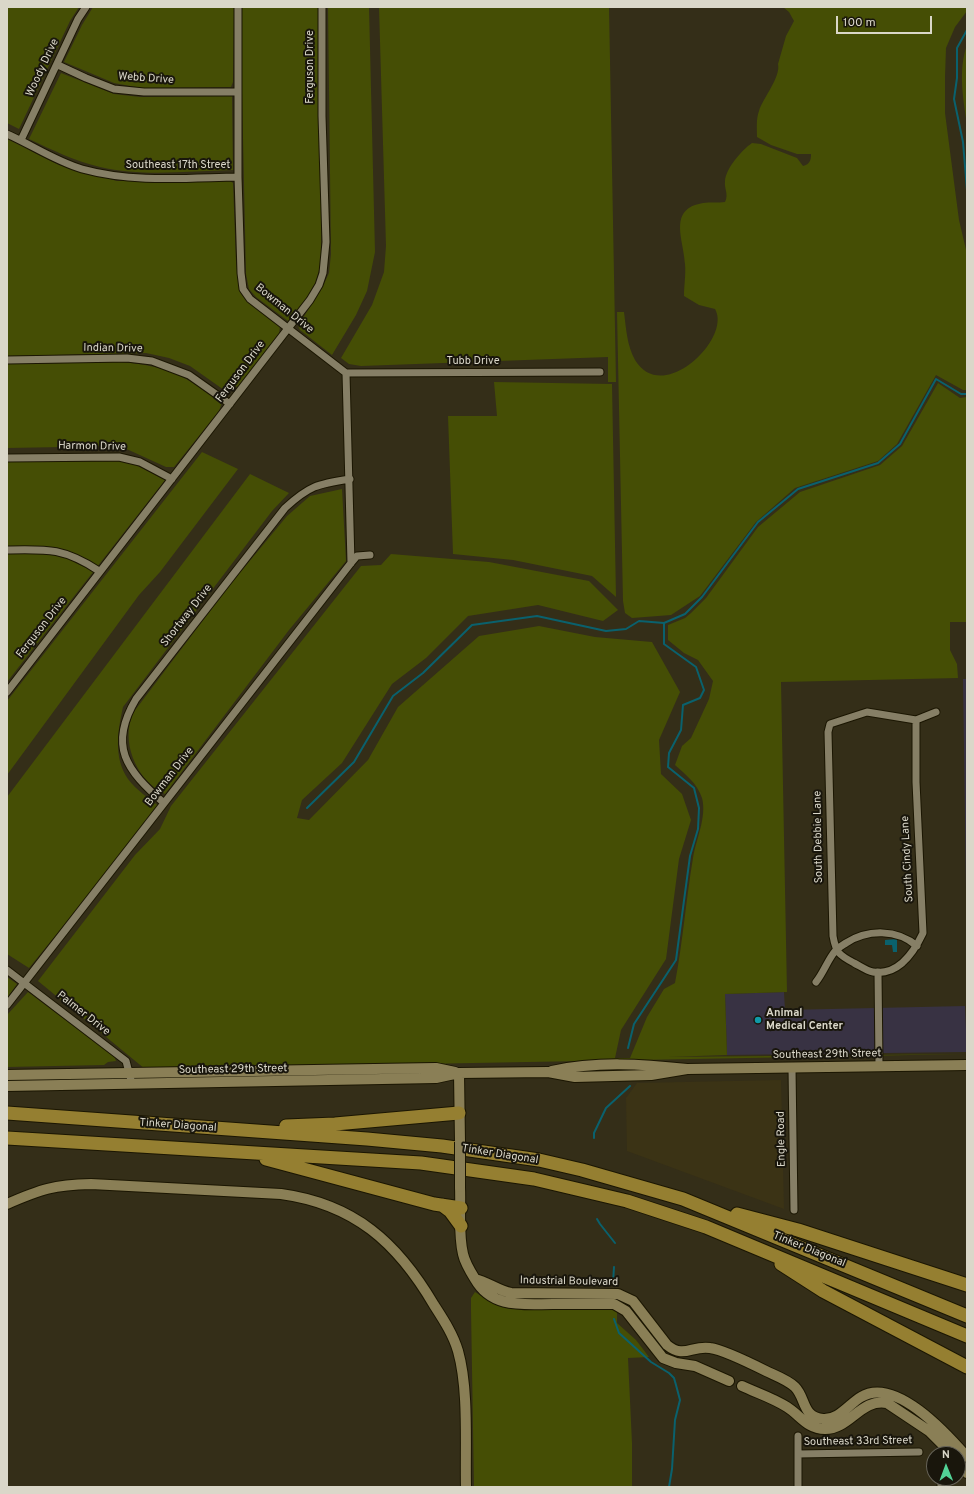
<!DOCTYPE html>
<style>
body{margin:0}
#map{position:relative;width:974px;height:1494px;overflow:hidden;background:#342e18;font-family:Overpass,sans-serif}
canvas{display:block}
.frame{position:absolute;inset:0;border:8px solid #dad7c9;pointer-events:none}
.north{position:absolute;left:926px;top:1446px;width:40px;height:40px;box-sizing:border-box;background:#19160c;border:1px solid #666358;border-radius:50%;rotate:359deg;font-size:11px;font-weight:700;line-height:16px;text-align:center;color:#dad7c9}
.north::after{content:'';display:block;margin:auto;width:14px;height:18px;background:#52d397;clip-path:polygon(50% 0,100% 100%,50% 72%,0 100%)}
.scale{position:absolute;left:836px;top:16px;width:96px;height:18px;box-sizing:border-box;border:2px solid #dad7c9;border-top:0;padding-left:5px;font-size:12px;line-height:14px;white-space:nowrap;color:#dad7c9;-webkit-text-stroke:3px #19160c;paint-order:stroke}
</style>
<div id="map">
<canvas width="974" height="1494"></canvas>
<div class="frame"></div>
<div class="north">N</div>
<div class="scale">100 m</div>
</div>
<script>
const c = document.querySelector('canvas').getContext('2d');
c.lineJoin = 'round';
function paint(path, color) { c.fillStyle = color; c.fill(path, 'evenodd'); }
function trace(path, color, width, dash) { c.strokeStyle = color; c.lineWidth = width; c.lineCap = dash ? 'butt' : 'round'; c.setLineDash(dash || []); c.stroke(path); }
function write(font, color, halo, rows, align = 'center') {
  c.font = font + ' Overpass,sans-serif'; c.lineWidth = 4; c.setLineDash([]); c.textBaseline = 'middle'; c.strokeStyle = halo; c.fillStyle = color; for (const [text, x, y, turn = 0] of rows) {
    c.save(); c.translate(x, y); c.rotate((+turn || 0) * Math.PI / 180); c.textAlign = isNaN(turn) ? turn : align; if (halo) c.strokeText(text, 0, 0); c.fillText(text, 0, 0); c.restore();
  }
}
paint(new Path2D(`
 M963,679H967V960Z
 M784,992L785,1010L965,1006L967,1052L727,1055L725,994Z`), '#383243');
paint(new Path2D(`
 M781,1080L784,1209L627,1151L626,1098L637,1083Z`), '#3b3315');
paint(new Path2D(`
 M7,7H79L70,21L19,129L7,123Z
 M93,7H234L233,82L231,87L141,88L114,83L64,62L82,25Z
 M242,7H318L322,196L321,262L316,282L306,299L288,321L256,297L249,289L246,274L242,93Z
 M328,7H369L375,252L367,291L356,315L332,355L300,330L298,326L323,286L329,273L331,254Z
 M379,7H609L616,382H608V357L361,366L349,364L341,358L372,305L384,272L386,246Z
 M783,7H967V11L955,27L946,48L945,77V113L959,220L967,254V390H963L936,375L897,444L878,461L795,488L756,522L700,596L671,615L632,618L625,613L623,601L617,312H624C626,328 627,346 635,360C663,406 732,338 715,309L699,305L684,296C684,285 686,275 685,264C684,240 667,209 703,203C710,202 718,203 725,202C729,194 724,189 725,181C726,168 742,150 752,143L761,144L797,158L803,166C810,164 811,160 811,154H797L771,145L757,137C757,128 756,119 759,111C763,98 781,77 778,64L786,36L794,21L789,12Z
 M967,45V124C963,98 958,70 967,45Z
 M61,73L114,94L140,97L232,96L233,170C189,171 143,177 100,167C75,161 52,150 29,139Z
 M7,139L59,165L117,181L229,180L233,183L236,262L240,292L246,300L280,326L279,334L239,386L224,390L190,366L169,358L146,353L7,356Z
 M120,362C168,366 183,375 222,402L219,411L174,467H166L120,446L7,448V364Z
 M494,382L612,384L616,597L592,576L513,560L453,554L448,416H497Z
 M938,383L960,398L967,397V622H950V650L957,664L958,678L781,682L787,992L725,994L727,1055L668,1057L966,1054L145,1069L38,981L135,855L160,829L171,806L361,566L381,565L391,554L489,562L589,581L618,610L603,621L538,605L468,616L426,658L392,684L342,763L302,800L297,818L309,820L368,760L398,707L479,636L539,626L595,637L652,642L680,692L659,740L661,774L682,794L691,820L679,859L666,959L621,1030L615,1058H630L647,1017L664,989L675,983C683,941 686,899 693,858C696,839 707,817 702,798C697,783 686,775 675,765L682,746L691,738L709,699L713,681L698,660L684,653L668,640V625L685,618L691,613L706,598L758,527L800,492L880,465L902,446Z
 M202,452L238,469L160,572L139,595L7,775V701Z
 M123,461L134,464L165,480L7,682V462Z
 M250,474L289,493L272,511L123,707C118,730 113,757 128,779C136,790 150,799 160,807L29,968L7,954V797Z
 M342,489L346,561L289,630L165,794C139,782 122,747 131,719C132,714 136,709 139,705L229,586L287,516L310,496Z
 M7,977L17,984L7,998Z
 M28,992L114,1056L116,1061L108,1062L104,1065L7,1067V1015Z
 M475,1292L489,1301L507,1308L617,1310V1323L636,1340L649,1357L628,1358L632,1443V1487H474L471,1310V1298Z`), '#454e05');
paint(new Path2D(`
 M897,939V952H893L892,945H885V940Z`), '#0a616d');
trace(new Path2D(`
 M967,30L957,48V78L954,99L963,142L967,190
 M307,808L354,762L393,696L423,673L472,625L537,616L606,631L626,629L639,621L664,623L685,614L702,597L758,522L798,489L878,463L900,444L936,379L961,394H967
 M628,1048L634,1024L676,960L690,856L698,829L699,808L694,788L668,767L669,753L681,730L683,705L700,698L704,690L696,667L664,644V623
 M594,1138V1133L606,1108L630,1086
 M597,1219L600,1224L615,1243
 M613,1283L614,1267
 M614,1319L619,1333L651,1362L669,1373L674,1378L676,1385L680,1400L675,1420L672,1469L669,1487`), '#0a616d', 2);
const minor = new Path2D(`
 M238,7V177L241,273L243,289L250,299L346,373L351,563
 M58,65L86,78L114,89L144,92H237
 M7,134C32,145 55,161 82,169C133,183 185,178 238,177
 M21,140L78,19L86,7
 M7,360L127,358L152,361L189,375L230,404
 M346,373L600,372
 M7,458L119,457L140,462L172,479
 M7,550C48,549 64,548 99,571
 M7,692L310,300L319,285L323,273L326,242L322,116V7
 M916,720V782L923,933C914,952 898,976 873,972C867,971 860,966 854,963C839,955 836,953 833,936L828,732L830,724L867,712L916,720L936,712
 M164,803C126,770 108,746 136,699L285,508C309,486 317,484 350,479
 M7,970L126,1061L132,1084
 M878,972L879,1065
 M816,982C824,972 828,959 836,950C838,948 843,945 846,943C868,929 897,929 917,946
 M7,1005L351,563L357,556L370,555
 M792,1068L794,1210
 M798,1436V1487
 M798,1454L919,1452
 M941,1479V1487`);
const secondary = new Path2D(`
 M552,1071C596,1061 643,1064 687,1069L967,1065
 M459,1073L460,1142
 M7,1075L436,1068L455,1072
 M7,1086L436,1078L459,1073L548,1072L575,1077L651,1075L687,1069
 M460,1187C461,1209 458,1233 463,1254C465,1263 470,1271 475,1279C492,1309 523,1304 553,1304C574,1304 594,1304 614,1304L626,1311L663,1358L676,1363L695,1366L729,1381
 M7,1204C41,1189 54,1185 91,1184L281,1194C354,1204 397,1242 434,1305C443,1319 453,1334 458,1351C469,1390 465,1446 466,1487
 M475,1279C488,1282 497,1290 511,1293L618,1294L633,1301L667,1345C684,1359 692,1345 710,1348C724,1350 752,1364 766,1371C774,1375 788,1380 795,1387C806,1398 802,1417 823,1419C839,1420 849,1404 861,1397C895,1376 947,1434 967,1457
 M742,1386C757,1393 773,1398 787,1407C800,1415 807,1429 825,1429C850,1429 861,1398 887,1403L929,1431L952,1454
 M958,1462L967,1473`);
const motorway = new Path2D(`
 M7,1113L367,1139L442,1146L539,1160L582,1170L683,1199L967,1316
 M286,1126L335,1124L459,1113
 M7,1138L421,1163L534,1179L627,1201L706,1227L967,1336
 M266,1159L434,1204L461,1208
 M442,1205L450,1211L461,1226
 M737,1214L798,1230L967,1285
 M781,1264L823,1291L967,1367`);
trace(minor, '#1b1602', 9);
trace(secondary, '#1b1602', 12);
trace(motorway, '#1b1602', 15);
trace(minor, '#867f66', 7);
trace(secondary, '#8a7f56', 10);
trace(motorway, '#957f31', 13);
const secondaryBridge = new Path2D(`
 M460,1142V1187`);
trace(secondaryBridge, '#1b1602', 12, []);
trace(secondaryBridge, '#8a7f56', 10);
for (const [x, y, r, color] of [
 [758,1020,4,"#0f9aa8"]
]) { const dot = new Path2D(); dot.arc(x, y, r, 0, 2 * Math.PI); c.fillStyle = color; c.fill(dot); trace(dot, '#19160c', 1.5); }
write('11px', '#dad7c9', '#19160c', [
 ["Ferguson Drive",311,67,-90],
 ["Woody Drive",43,68,-65],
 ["Webb Drive",146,79,4],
 ["Southeast 17th Street",178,166],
 ["Bowman Drive",284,309,39],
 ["Indian Drive",113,349,1],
 ["Tubb Drive",473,362],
 ["Ferguson Drive",241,372,-53],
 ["Harmon Drive",92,447,1],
 ["Shortway Drive",187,616,-52],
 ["Ferguson Drive",42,628,-52],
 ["Bowman Drive",170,777,-52],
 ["South Debbie Lane",819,837,-91],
 ["South Cindy Lane",908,859,-93],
 ["Palmer Drive",83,1014,38],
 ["Southeast 29th Street",827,1055,-1],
 ["Southeast 29th Street",233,1070,-1],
 ["Tinker Diagonal",178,1126,4],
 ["Engle Road",782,1139,-91],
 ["Tinker Diagonal",500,1155,9],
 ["Tinker Diagonal",809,1250,22],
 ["Industrial Boulevard",569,1282,1],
 ["Southeast 33rd Street",858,1442,-1]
]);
write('bold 11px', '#dad7c9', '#19160c', [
 ["Animal",766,1014],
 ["Medical Center",766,1027]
], 'left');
</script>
